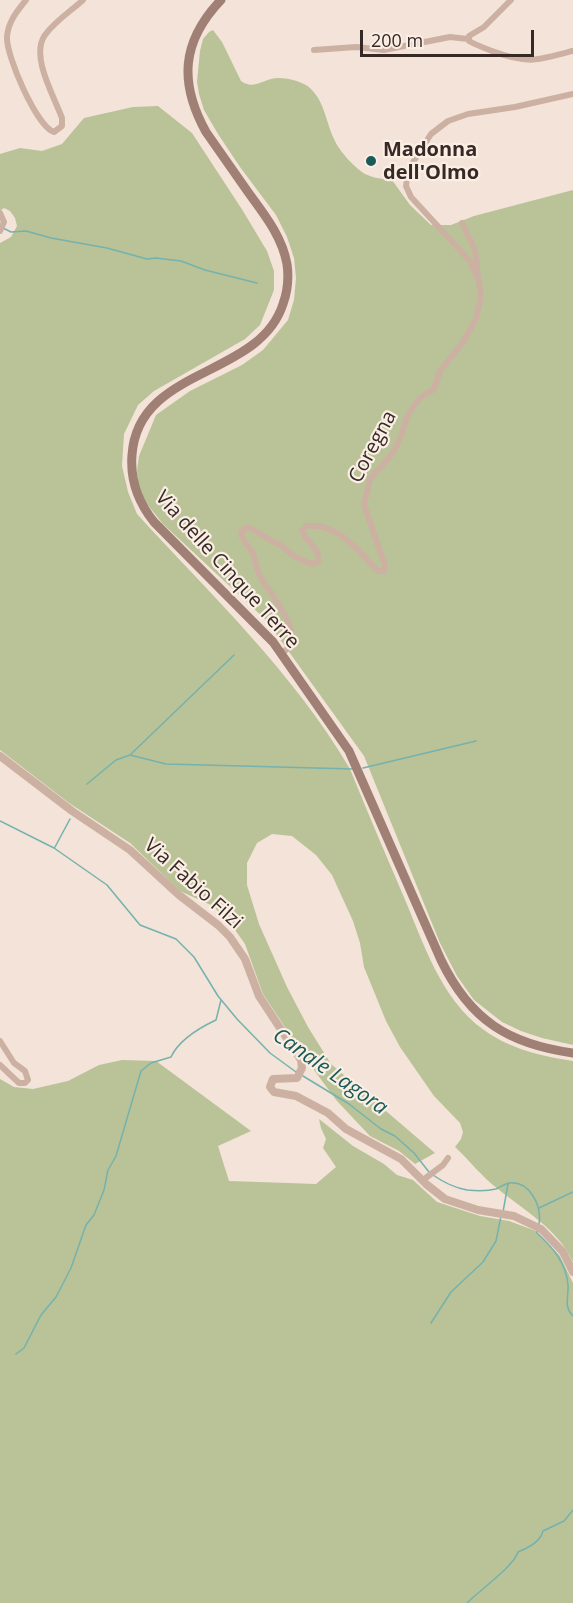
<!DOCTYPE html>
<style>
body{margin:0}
#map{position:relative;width:573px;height:1603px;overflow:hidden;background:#f3e3d8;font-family:"Open Sans",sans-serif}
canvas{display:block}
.scale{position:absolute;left:360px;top:30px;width:174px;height:27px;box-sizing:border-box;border:3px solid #362926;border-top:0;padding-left:8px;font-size:18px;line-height:21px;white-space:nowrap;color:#362926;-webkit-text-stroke:4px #fbeee4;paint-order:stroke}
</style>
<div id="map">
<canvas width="573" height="1603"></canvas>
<div class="scale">200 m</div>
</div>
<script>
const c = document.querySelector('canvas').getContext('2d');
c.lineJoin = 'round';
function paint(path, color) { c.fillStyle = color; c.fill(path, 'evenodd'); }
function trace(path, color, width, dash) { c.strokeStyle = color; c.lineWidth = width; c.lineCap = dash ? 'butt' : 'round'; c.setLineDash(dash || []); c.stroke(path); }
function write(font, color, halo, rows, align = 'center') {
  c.font = font + ' "Open Sans",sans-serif'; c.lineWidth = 4.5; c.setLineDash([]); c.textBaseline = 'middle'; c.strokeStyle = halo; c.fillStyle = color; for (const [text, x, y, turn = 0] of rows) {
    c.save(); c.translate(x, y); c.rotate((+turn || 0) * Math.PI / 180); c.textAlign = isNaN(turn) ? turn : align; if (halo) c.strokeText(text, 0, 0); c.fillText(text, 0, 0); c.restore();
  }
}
paint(new Path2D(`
 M213,30L222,42L241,81C252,89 260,82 271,79C282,76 303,81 311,89C325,103 326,122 334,139C339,151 354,167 365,174C373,178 383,179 392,180L410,205L431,225H451L474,216L573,190V1045L542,1038L521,1031L502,1022L474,1000L457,976L440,943L364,756L266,620L163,524L143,499L138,486L137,470L139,456L156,415L190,391L242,365L263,350L288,320L294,300L296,278L294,258L287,237L276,215L240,167L218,134L204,110L199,94L197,82L200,51L203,39L209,32Z
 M158,106L192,133L243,211L267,251L274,271V290L260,325L245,339L154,391L138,405L124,434L122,466L128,492L137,514C211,595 294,673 350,769C367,811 385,853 403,895C423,941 440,999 484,1030C510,1049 541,1056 573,1061V1262C557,1228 526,1212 498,1189C482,1177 469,1160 455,1147L461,1139L463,1132L460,1123L434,1096L400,1047L386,1021L364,967L360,943L353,921L332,875L316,855L292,836L272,834L257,843L247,863V885L259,924L287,987L308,1027L331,1064L435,1153L415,1164L399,1151L370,1136L337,1101L308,1062L263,994L245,944L233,927L213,906L180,891L130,843L69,803L0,750V243L11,237L17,226L15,218L10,211L4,208L0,211V154L20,148L42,151L62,144L84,118L133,107Z
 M122,1060L156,1061L251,1131L218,1146L229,1181L316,1184L336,1167L323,1148L326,1139L321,1128L319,1119L353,1146L384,1164L397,1175L413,1180L437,1202L480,1216L509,1221L536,1231L560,1256L573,1283V1603H0V1079L14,1087L33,1089L68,1081L99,1065Z`), '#b9c397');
trace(new Path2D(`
 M3,228L11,232L26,231L51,238L107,248L147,259L156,258L181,261L205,270L257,283
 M130,755L166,764L353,769
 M363,768L476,741
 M87,784L116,760L130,755L234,655
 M0,821L54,848L107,885L140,925L176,939L194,957L218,996L237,1019L270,1053L296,1072
 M55,847L70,819
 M303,1076L349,1104L381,1129L395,1136L414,1153L429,1172
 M433,1175C443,1182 455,1188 467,1190C476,1191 488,1191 496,1189C500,1187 505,1184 509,1183C530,1181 542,1206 539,1224
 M539,1208L573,1192
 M503,1212L508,1184
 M537,1231V1233C553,1248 566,1262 568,1285C569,1297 563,1306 573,1316
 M431,1323L451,1292L483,1262L496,1241L501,1216
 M16,1354L24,1348L41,1315L56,1297L71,1268L86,1225L94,1215L104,1190L108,1170L116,1156L141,1071L151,1063L171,1057C179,1040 199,1028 216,1020L221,1000
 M467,1603C479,1591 514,1566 518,1552C528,1548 541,1541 543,1531L564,1521L573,1510`), '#74b2ae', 1.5);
trace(new Path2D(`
 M26,0C17,11 8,22 7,37C6,56 37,127 54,132L62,126V118C54,96 30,56 45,35C55,21 71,11 83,0
 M511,0L484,27L469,36V41C476,45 484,48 492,51C527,64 537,61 572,51
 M314,50L356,47L384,50L450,37L468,39
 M0,213L4,222L0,231
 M462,223L475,250L478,274
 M281,653C312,639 267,591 259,574C255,567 256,558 252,552C248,545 241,540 241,532L248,527L283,547L294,556L312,564L318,562C321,548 305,542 302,530L306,526C339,523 357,550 378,571H384L385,565L364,505L370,479L393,453L401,436L407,417L413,407L420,398L434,389L440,371L463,342L476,319L481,296L479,281L469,260L411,197L406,186L408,170L431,134L448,121L468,114L515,107L573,94
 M0,1041L14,1063L25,1071L28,1080L25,1083H19L0,1065
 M423,1180L443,1165L448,1158`), '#ccb1a3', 6);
trace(new Path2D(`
 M0,756L72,811L130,850L179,895L218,925L230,937L245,959L259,996L301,1060L302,1068L297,1078L273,1079L270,1087L274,1092L296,1096L328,1113L346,1129L401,1159L426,1184L445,1199L478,1210L514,1216L541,1229L563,1252L573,1272`), '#ccb1a3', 8);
trace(new Path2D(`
 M221,0C181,42 179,83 206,132C220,152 234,172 248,192C264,214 282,236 287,264C289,278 288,290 283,304C259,379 138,366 132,455C130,481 138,502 154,522L273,642L349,751L441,960C470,1020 508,1044 573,1053`), '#a07f74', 9);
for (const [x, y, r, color] of [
 [371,161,6,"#185b58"]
]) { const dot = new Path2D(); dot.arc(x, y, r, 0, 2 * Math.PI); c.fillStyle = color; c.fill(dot); trace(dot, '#fbeee4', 2); }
write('bold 20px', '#362926', '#fbeee4', [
 ["Madonna",383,150],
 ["dell'Olmo",383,173]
], 'left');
write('20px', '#362926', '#fbeee4', [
 ["Coregna",373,447,-62],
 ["Via delle Cinque Terre",227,570,48],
 ["Via Fabio Filzi",193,884,42]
]);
write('italic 21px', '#185b58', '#fbeee4', [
 ["Canale Lagora",330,1072,35]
]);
</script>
